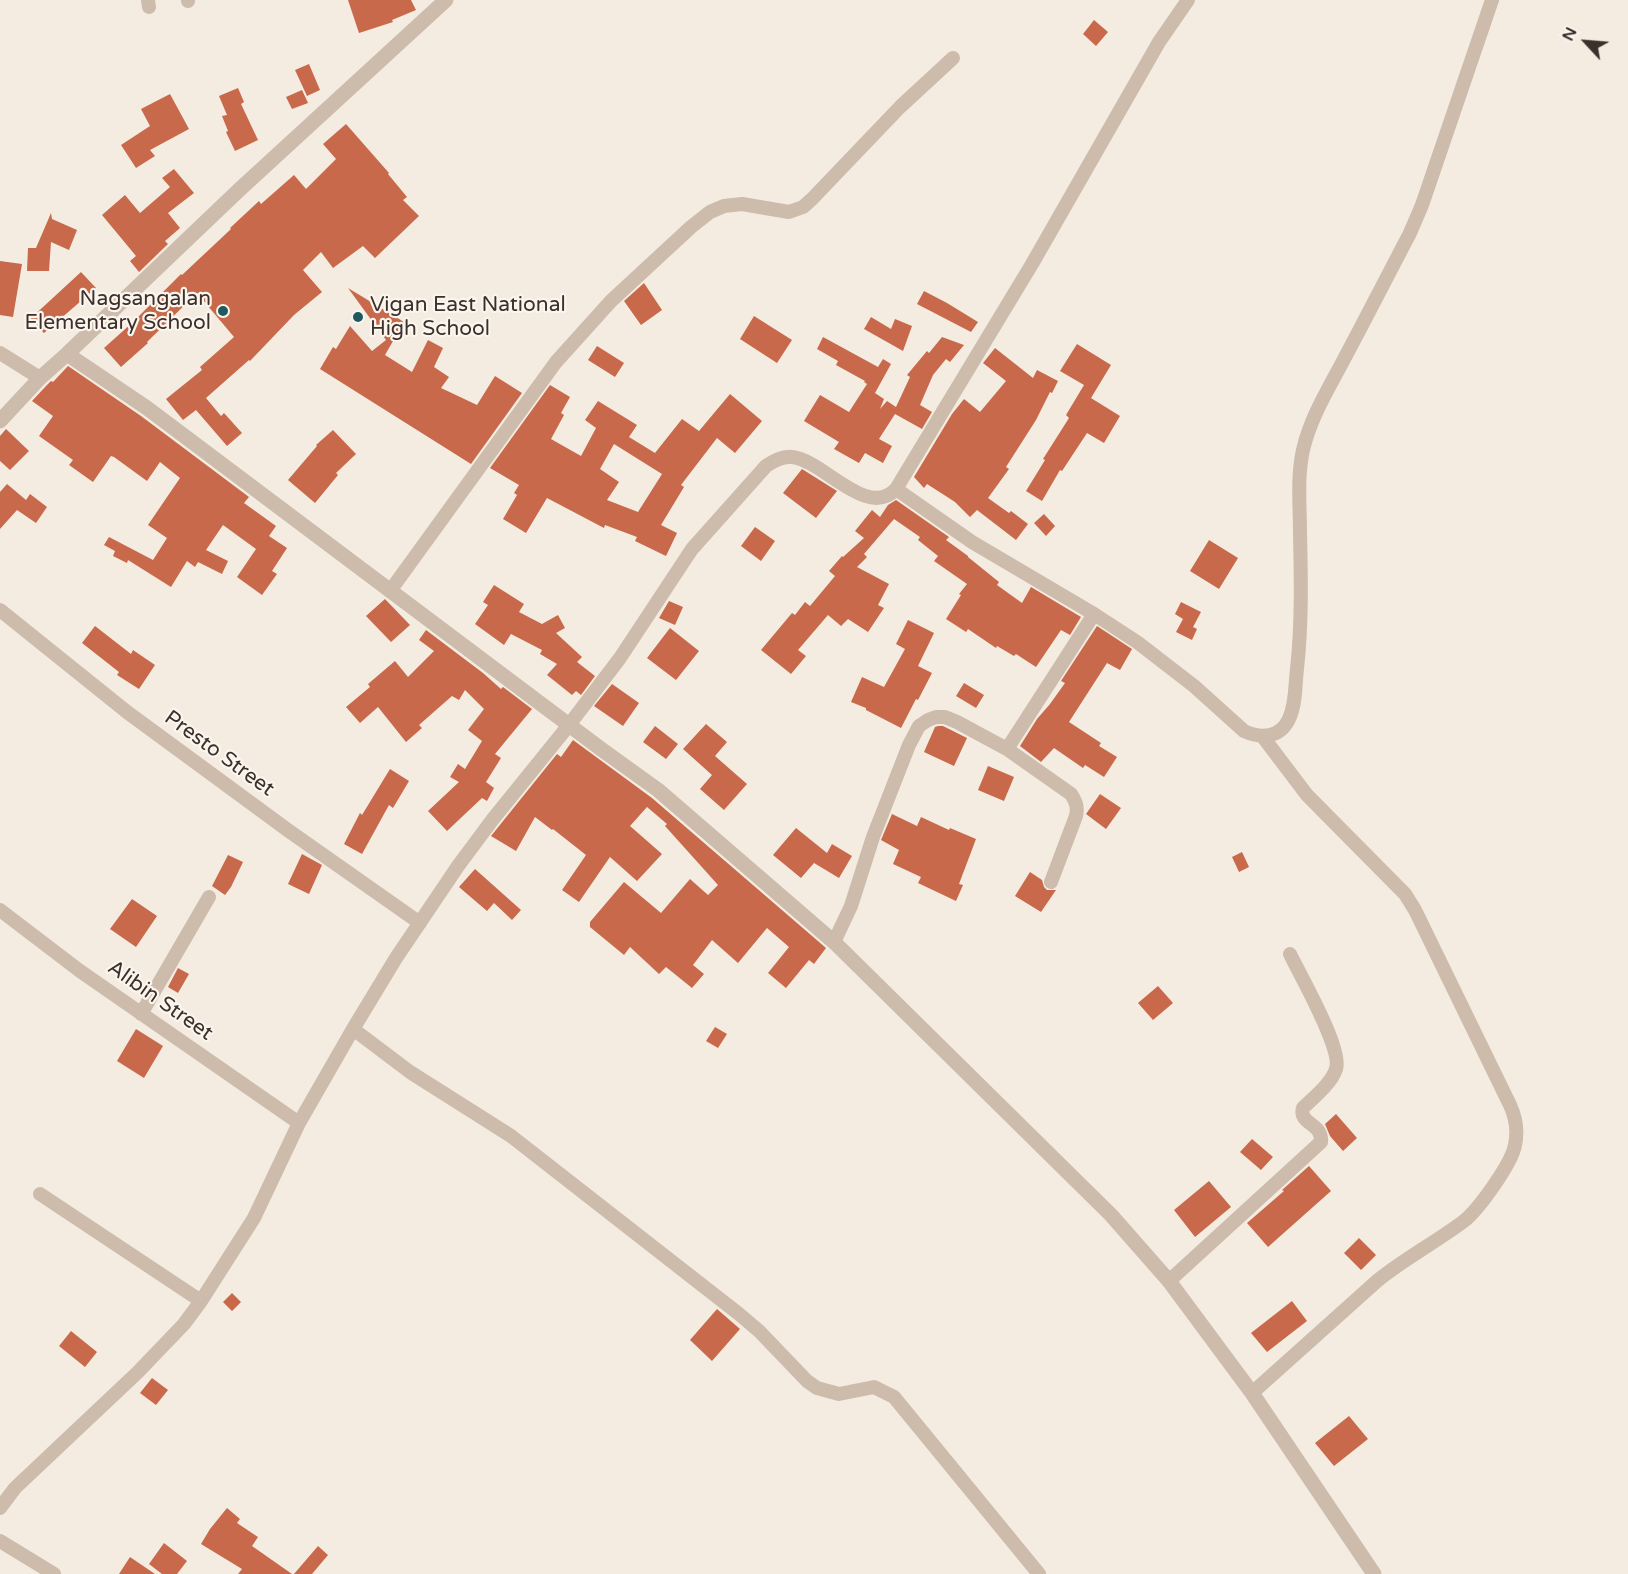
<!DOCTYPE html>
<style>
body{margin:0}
#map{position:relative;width:1628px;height:1574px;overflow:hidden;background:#f4ebe1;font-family:"Varela Round",sans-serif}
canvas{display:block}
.north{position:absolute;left:1556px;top:12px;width:60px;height:60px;-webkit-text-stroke:4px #fbf5ee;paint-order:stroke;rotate:296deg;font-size:16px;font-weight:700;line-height:24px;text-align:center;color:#3b302b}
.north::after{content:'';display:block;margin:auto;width:21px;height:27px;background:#3b302b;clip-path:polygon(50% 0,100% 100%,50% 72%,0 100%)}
</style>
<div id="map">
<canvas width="1628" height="1574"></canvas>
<div class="north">N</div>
</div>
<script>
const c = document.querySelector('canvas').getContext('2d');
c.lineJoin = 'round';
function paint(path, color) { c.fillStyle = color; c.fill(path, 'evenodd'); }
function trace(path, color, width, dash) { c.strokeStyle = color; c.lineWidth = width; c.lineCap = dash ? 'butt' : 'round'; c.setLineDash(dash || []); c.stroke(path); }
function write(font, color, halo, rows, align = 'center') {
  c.font = font + ' "Varela Round",sans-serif'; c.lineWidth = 4.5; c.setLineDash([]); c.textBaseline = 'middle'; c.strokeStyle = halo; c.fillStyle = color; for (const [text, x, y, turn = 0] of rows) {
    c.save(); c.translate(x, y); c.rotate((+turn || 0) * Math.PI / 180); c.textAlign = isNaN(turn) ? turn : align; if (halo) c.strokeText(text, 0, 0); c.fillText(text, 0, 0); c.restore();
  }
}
paint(new Path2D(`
 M348,0H411L416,10L392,20L393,22L359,33Z
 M1094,20L1108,32L1096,46L1083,34Z
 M309,64L320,90L307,96L295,70Z
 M238,88L244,102L241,104L258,140L235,151L226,132L228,131L222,116L227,115L219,96Z
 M302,90L308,103L292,109L286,97Z
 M170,94L189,129L150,150L155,156L136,168L121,145L150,126L141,109Z
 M346,124L389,173L388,174L407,197L403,200L419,216L375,258L363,246L333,268L321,252L303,270L322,292L294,315L250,361L249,360L206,398L221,416L224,413L242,433L227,446L196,410L183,420L166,399L202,370L200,367L234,337L197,293L147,342L148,343L121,367L104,348L133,322L181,274L182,275L231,229L230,228L259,201L261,204L294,175L306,189L336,159L323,144Z
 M174,169L194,193L168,213L180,228L165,241L168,244L139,272L130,261L136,256L102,215L125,195L140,213L170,187L162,178Z
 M51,213L52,219L77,230L69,250L51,242L49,271H27L28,248H36Z
 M0,261L22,264L13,317L0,315Z
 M81,272L96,288L44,333L30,319Z
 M644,283L662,310L641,325L624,301Z
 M348,288L404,322L385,355L412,372L428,340L443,348L434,367L449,377L441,388L477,405L495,376L522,393L471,464L320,369L333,347L336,349L350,326L372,351L386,340Z
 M924,291L947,303L978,322L971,332L917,304Z
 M754,316L792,340L777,363L740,339Z
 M871,317L891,329L895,319L912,326L903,351L864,329Z
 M823,337L878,367L883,359L891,364L875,393L884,399L880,409L887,401L896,407L910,377L907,375L927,351L929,353L942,337L964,345L950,362L946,359L933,375L920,405L932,412L922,429L895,414L879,439L892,446L883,463L865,453L859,463L834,449L839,442L804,421L820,395L849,412L867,384L864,382L865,381L836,365L838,361L817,349Z
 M1077,344L1111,365L1091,398L1120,416L1104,443L1087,433L1062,471L1060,470L1042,501L1026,491L1045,460L1043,459L1069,418L1066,415L1084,385L1060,371Z
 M597,346L624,363L615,377L588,360Z
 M995,348L1033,378L1037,370L1058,381L1052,393L1050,392L1036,420L1006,467L1009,469L988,498L1009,513L1011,511L1028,524L1016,540L977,510L970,517L955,502L927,484L924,488L914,477L952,414L964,399L980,412L1006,381L983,363Z
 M68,366L141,416L249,497L244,503L276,526L269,536L287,548L272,571L277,574L262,595L237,577L256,549L223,525L206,550L228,561L222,574L198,562L195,567L187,561L171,587L128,560L127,563L113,556L115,551L104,545L109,537L153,560L167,538L148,525L180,478L160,462L147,481L114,457L111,456L93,482L69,465L73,460L39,436L53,416L32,401L47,385L51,381L53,382Z
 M550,385L570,397L561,413L564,415L551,439L581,456L596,428L585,420L598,401L637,425L629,437L655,453L682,419L699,431L730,394L762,421L735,453L717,438L681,485L684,487L661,525L677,533L666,556L635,541L637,537L605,525L604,528L547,498L526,533L503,519L517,495L514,493L519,485L490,468ZM614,444L662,474L638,512L607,500L619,482L600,469Z
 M6,429L29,451L10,470L0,461V436Z
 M333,430L356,454L336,473L338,475L315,503L288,480L317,446L316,445Z
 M802,469L837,491L816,518L783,493Z
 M7,484L26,500L30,494L47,507L36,523L17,510L0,529V492Z
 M896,500L949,537L946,540L968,556V557L999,582L997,585L1022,603L1031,587L1081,617L1070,635L1061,630L1036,667L1016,654L1014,656L997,646L996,648L968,629L966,632L946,619L961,595L959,594L967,584L934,561L938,556L918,540L920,537L894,519L864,554L867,557L857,567L889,584L878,605L884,608L868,632L848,619L841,626L828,615L798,650L806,656L791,674L761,650L792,613L795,615L805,602L810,606L835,576L829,571L842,556L843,557L864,538L855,531L872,510L880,517L888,505Z
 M1044,514L1055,526L1046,536L1034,523Z
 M755,527L775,541L761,561L741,546Z
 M1209,540L1238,558L1219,589L1190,571Z
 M494,585L524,604L519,612L542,624L558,615L565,628L556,633L582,657L577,662L595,676L581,695L576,691L572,695L547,675L557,664L540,654L542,650L511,634L504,645L475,624L488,605L483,602Z
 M385,599L410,625L391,642L366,616Z
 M669,601L683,607L675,625L659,618Z
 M1181,602L1201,612L1193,627L1197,629L1192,640L1176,632L1183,619L1175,614Z
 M908,620L934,633L918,666L932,673L918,700L916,699L901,728L866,710V708L851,702L862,677L884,687L905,649L896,644Z
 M95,626L131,654L133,650L155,665L139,689L117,675L119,672L82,643Z
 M1097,626L1132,649L1120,670L1107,663L1069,722L1101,743L1099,746L1117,757L1104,777L1085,765L1083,768L1054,748L1041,762L1020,746L1037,719L1050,704L1065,683L1061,681Z
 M670,628L699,651L676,680L647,658Z
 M426,630L483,673L501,689L503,687L532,709L495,754L501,758L486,782L494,788L487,801L482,798L447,831L428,811L459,782L450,777L458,764L465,769L482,741L468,730L484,709L465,690L459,700L452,696L419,725L422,728L406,742L378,707L360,723L346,707L370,687L368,684L395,661L408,677L434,651L419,640Z
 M964,683L984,695L976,708L956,696Z
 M612,684L639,703L623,726L594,706Z
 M706,724L727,742L715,756L747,784L724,810L700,789L712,775L683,749Z
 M655,726L678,744L666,759L643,742Z
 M938,726H943L967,738L954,766L924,752L935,727Z
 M573,740L652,798L826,948L814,964L809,960L786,988L768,973L789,947L767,928L738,963L712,940L693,965L704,974L692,988L666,967L659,974L630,947L624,955L590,927V922L624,882L661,913L690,879L708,895L718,885L665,826L667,824L647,807L630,826L662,854L637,881L610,857L579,902L562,890L586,855L553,829L552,830L535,817L516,851L491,836L557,754L561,757Z
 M988,766L1014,777L1004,801L978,790Z
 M390,769L409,781L393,808L389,805L362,854L344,844L360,813L362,815Z
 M1100,794L1121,808L1106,829L1086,814Z
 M892,814L917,826L921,817L949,830L950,828L976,839L959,884L963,885L956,901L918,883L921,877L893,864L899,850L881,840Z
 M796,828L827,853L832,844L852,856L839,878L814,863L801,878L773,855Z
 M1242,852L1249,867L1239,872L1232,857Z
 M302,854L322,865L309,894L288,884Z
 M228,855L243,862L231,887L225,895L212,886Z
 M475,869L521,910L512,920L494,903L487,911L459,887Z
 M1030,872L1042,880L1044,887L1047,890H1056L1041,912L1015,896Z
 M132,899L157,916L136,947L110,929Z
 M178,968L189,974L178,993L168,987Z
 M1158,986L1173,1003L1153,1020L1138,1003Z
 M715,1027L727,1034L718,1048L706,1041Z
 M136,1029L163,1046L144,1078L117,1061Z
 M1336,1114L1357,1138L1343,1151L1330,1136L1325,1124Z
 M1252,1139L1273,1157L1261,1170L1240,1152Z
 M1309,1166L1331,1191L1268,1247L1247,1223L1284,1191L1282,1190Z
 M1209,1181L1231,1207L1195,1237L1174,1210Z
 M1359,1238L1376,1255L1361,1270L1344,1253Z
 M232,1293L241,1302L232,1311L223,1302Z
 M1292,1301L1307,1321L1267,1352L1251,1333Z
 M717,1309L740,1329L712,1361L690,1340Z
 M71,1331L97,1352L85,1367L59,1346Z
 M152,1378L168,1390L156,1405L140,1393Z
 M1349,1416L1368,1439L1334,1466L1315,1443Z
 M227,1508L240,1519L237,1523L258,1537L252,1546L292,1574H238L242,1569L201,1544L210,1529Z
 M164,1543L187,1561L177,1574H162L149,1564Z
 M318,1546L328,1555L312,1574H294Z
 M130,1557L155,1574H119Z`), '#c8694b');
trace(new Path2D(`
 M148,0L149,7
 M188,0V1
 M0,353L40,378
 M896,489L972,542L1094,614L1137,642L1194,686L1244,731C1261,739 1280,738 1289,719C1296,704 1295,685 1297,669C1302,623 1301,578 1300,532C1300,505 1297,477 1303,450C1310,419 1327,391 1342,363C1365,320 1387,277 1410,233L1422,205L1492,0
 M390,591L556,362L611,301L691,227L710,212L724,206L742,204L789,212L803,207L812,199L900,107L953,58
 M0,610L127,712L289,831L420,923
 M1007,749L1094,614
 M0,910L80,971L299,1123
 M834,942L851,906L873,837L909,745L919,726L928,720L936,717H945L957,722L1007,749L1071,794C1076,802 1078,807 1076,816L1051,882
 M141,1014L209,897
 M353,1029L410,1072L511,1136L739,1314L759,1331L807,1381L817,1388L839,1394L874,1387L894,1397L1039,1574
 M40,1194L201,1301
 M1169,1281L1321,1142C1323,1123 1298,1124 1303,1108C1314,1097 1331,1084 1336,1069C1343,1049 1300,975 1290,954
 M1252,1393L1377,1281C1404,1259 1436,1242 1464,1221C1479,1209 1512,1163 1515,1145C1518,1131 1516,1118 1510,1105L1415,910L1405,894L1307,795L1263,737
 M0,1508L15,1488L138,1372L184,1324L201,1301L254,1218L299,1123L353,1029L396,958L458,866L493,819L569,725L620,658L692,549L766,466C774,461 782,456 792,457C823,460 867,520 896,489L1032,264L1159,42L1188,0
 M0,1541L54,1574`), '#cdbbac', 14);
trace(new Path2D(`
 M67,354L147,408L601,749L658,790L834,942L1111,1215L1169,1281L1252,1393L1374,1574
 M0,421L40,378L67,354L239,190L446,0`), '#cdbbac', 15);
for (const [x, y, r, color] of [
 [223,311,6,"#1f5a5e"],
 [358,317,6,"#1f5a5e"]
]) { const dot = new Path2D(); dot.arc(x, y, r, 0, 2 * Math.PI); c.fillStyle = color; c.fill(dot); trace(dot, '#fbf5ee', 2); }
write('21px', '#3b302b', '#fbf5ee', [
 ["Nagsangalan",211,299],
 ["Elementary School",211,323],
 ["Vigan East National",370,305,"left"],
 ["High School",370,329,"left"]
], 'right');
write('21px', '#3b302b', '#fbf5ee', [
 ["Presto Street",219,754,36],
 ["Alibin Street",160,1001,35]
]);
</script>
